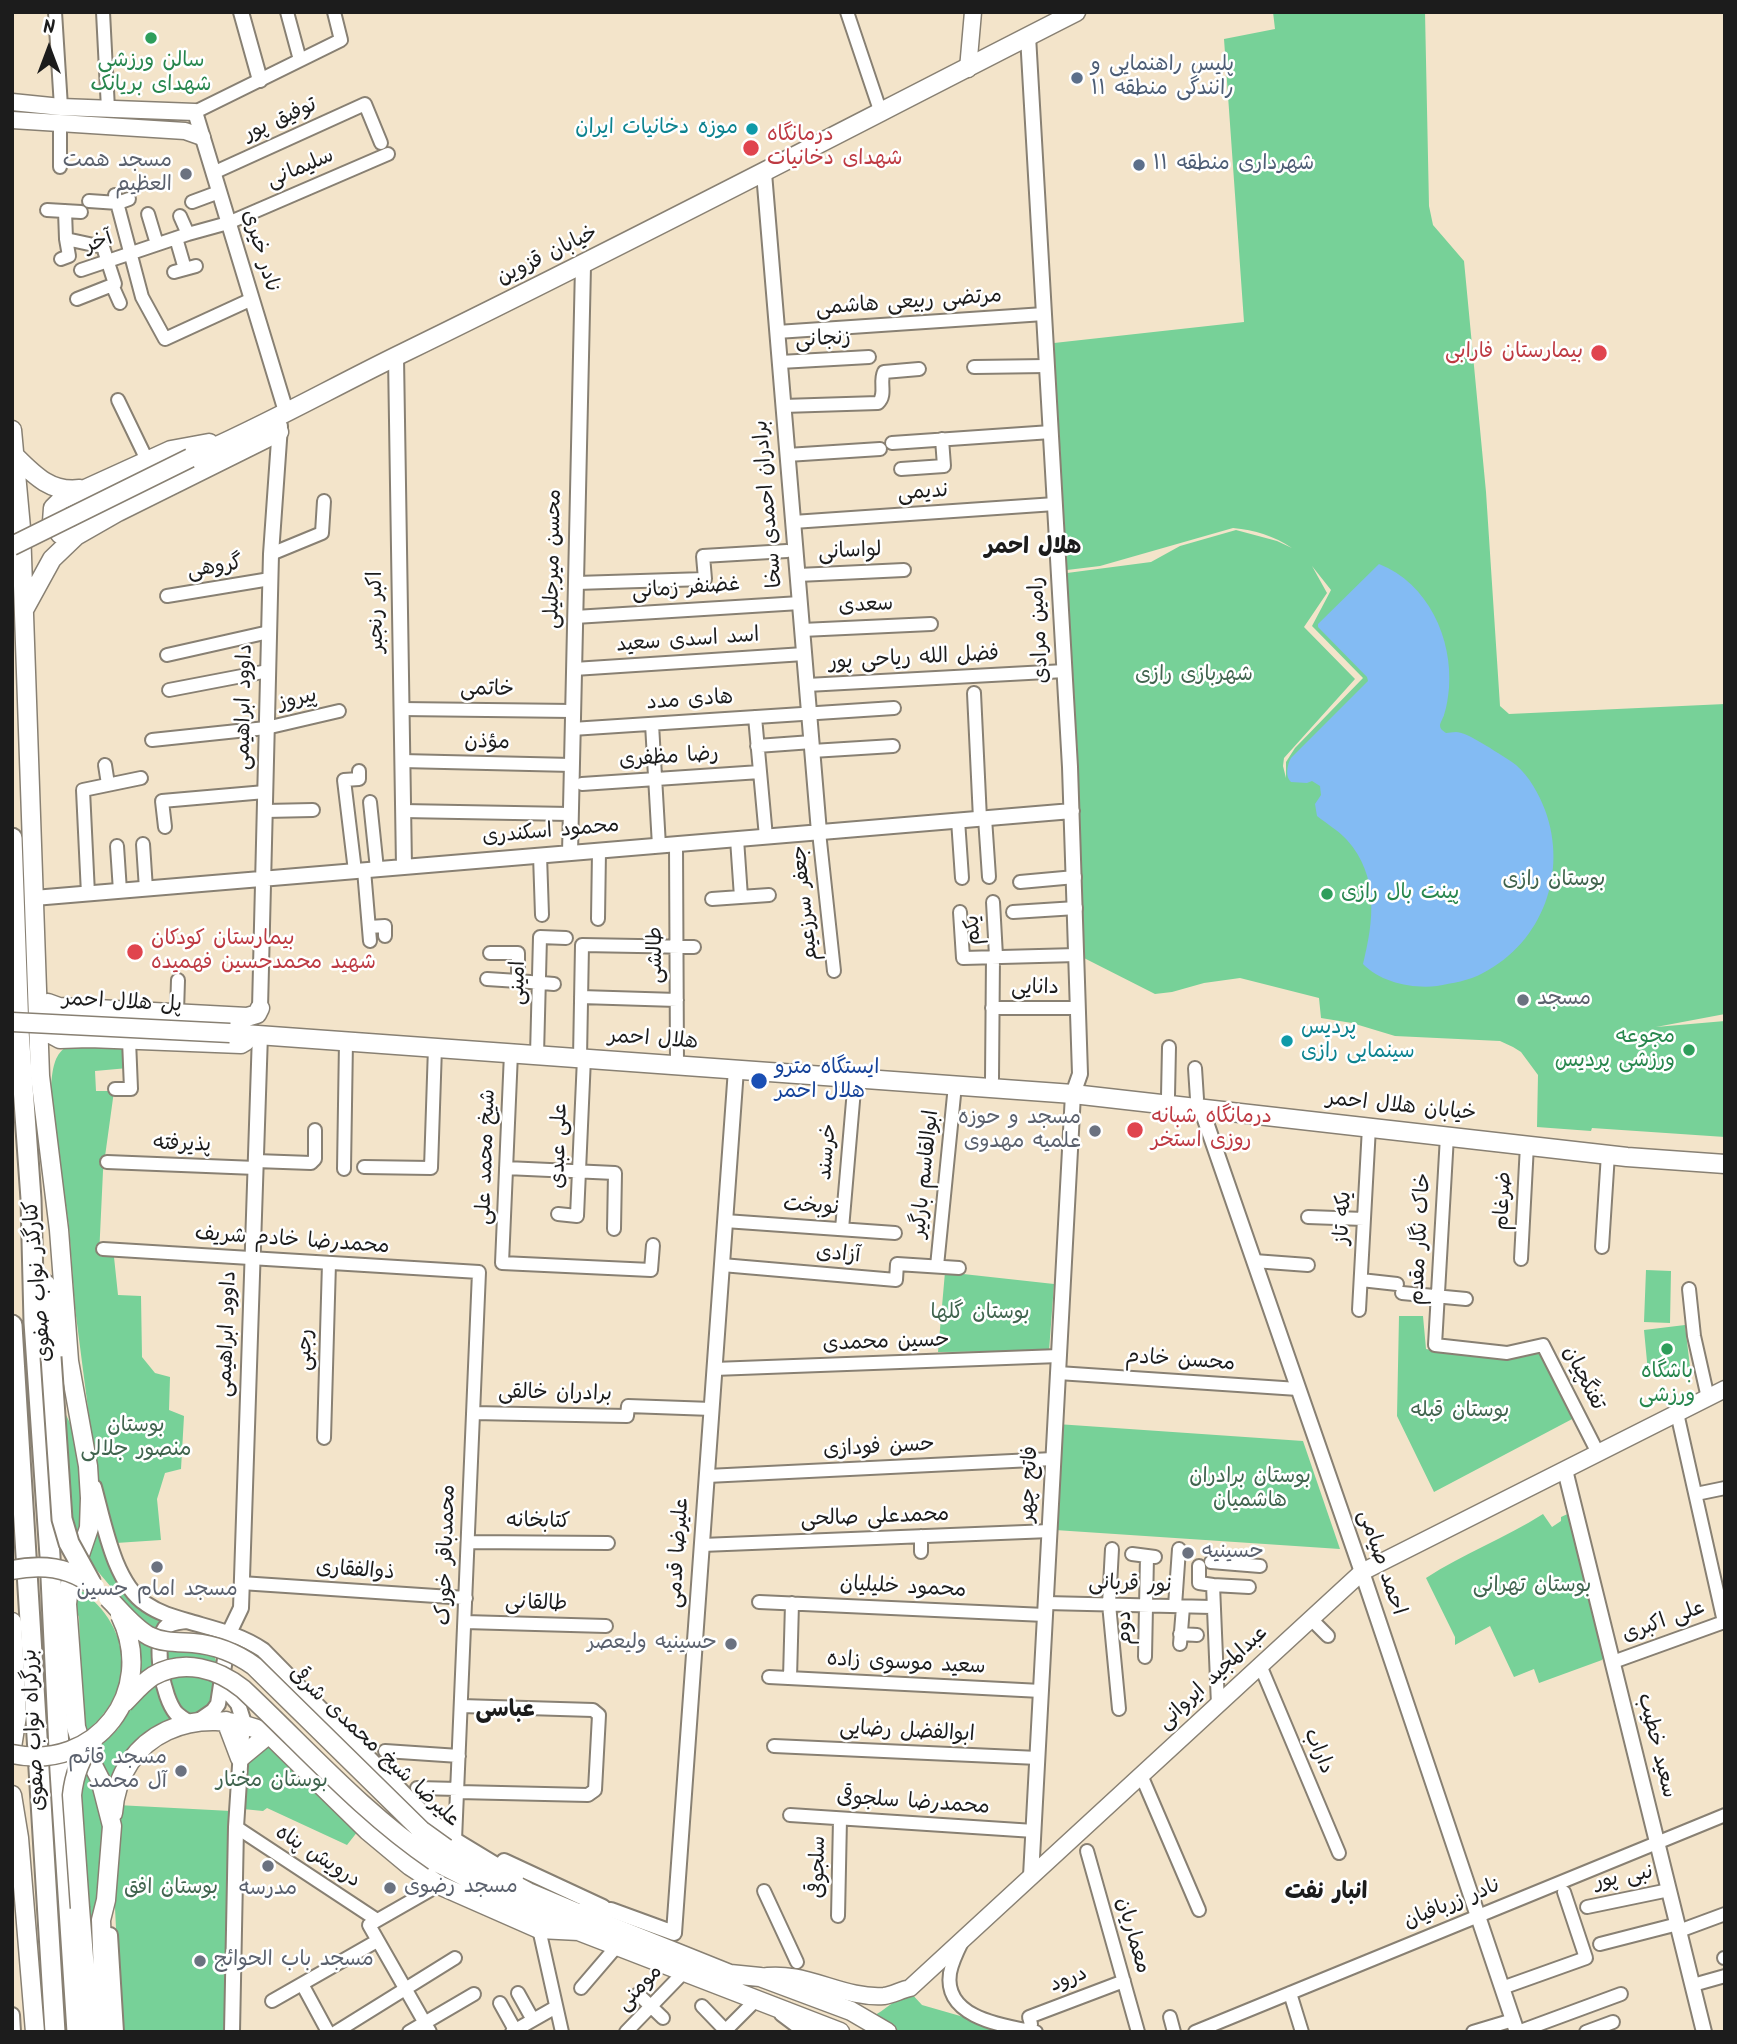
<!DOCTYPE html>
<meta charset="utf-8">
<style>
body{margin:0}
#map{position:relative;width:1737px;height:2044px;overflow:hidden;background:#f3e4ca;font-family:Kalam,sans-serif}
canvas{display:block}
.frame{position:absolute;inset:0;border:14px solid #1c1c1c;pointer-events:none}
.north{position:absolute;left:14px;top:14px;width:70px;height:70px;-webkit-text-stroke:5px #fff;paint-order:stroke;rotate:0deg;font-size:19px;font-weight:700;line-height:28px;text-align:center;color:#1c1c1c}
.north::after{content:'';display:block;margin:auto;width:24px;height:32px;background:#1c1c1c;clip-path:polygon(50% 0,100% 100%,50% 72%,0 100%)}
</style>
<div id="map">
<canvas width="1737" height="2044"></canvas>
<div class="frame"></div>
<div class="north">N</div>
</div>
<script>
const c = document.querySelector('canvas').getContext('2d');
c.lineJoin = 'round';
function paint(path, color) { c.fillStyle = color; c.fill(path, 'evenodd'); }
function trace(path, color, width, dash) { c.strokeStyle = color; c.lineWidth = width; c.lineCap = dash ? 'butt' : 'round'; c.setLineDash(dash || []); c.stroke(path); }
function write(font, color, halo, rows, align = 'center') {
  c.font = font + ' Kalam,"Playpen Sans Arabic",sans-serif'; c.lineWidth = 5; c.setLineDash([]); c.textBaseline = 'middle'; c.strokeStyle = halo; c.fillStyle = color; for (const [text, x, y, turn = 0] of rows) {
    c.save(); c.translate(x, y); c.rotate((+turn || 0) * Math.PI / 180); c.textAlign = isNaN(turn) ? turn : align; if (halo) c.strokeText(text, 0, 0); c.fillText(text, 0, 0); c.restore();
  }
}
paint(new Path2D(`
 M1273,12H1425L1429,206L1433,225L1464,261L1486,492L1500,706L1509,714L1725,704V1014L1656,1027L1725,1021V1137L1592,1128L1591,1131L1537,1127L1538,1075L1521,1052L1513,1047L1500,1041L1395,1036L1352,1023L1321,1018L1319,998L1240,978L1204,983L1172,992L1155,994L1082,957L1078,759L1067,573L1151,562L1180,546L1236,530L1277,541L1292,548C1274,536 1255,530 1233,528L1100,566L1067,570L1054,343L1244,322L1224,39L1275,29ZM1312,566L1331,590L1312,626L1363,678L1295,748L1286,762V778L1283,766L1284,758L1355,679L1304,627L1327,593Z
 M128,1043V1068L95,1071L96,1091H114L103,1171L99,1256L114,1257L118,1295L141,1296L142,1357L155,1373L170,1377L169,1410L184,1416L181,1469L165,1473L157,1499L161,1540L116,1543L101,1493L90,1424L75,1308L69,1227L51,1099C51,1031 72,1045 128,1043Z
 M1646,1270L1671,1271L1670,1323L1644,1322Z
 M945,1272L1054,1284L1049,1351L938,1352Z
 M1399,1316H1423L1426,1349L1442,1352L1541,1348L1576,1417L1434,1492L1397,1416Z
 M1685,1325L1690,1367L1648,1372L1644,1330Z
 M64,1411L73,1429L83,1466L81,1548L70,1528L62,1426Z
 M1057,1424L1303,1441L1340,1549L1055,1530Z
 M1572,1512L1605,1655L1602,1660L1539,1683L1534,1669L1514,1677L1490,1626L1455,1645V1637L1426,1578C1463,1554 1505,1538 1543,1514L1552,1527L1561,1521V1517Z
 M93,1527L101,1531L115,1570L165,1619L160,1633L143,1625L84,1555Z
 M73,1585C133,1622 140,1691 82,1735L79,1617L74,1607Z
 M133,1632L156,1647L158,1667L139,1683L140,1660Z
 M163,1649L214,1654L217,1665L163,1664Z
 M184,1674L216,1679L215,1704L201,1714H182L166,1678Z
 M159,1681L179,1721L170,1723L112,1795L94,1752L118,1729L136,1701Z
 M266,1741L358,1831L347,1845L267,1808L263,1811L243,1809L244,1760Z
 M87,1762L104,1809L96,2032L77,1809Z
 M117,1805L231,1811L226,2032H121L114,1887Z
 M910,1992L922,2005L1016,2032H894L871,2017C886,2010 895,1999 910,1992Z`), '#77d198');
paint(new Path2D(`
 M1379,564C1428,583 1453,639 1449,688C1448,697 1447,706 1444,715C1444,716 1440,723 1440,725C1440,729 1442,730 1446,733C1449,733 1452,732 1456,732C1466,732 1490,748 1498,753C1504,757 1511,761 1516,765C1529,776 1539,794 1545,810C1568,872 1543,942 1483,973C1469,981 1452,983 1437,986C1412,989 1380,982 1363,964C1374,920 1379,876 1347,840C1339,831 1327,824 1317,816L1315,804L1321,795L1320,786L1312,781L1307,783L1291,782C1285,777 1287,765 1291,758L1368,681L1367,677L1318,627V624Z`), '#83bbf3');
const minor = new Path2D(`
 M55,12L61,107
 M103,12L108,109
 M287,12L300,60
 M847,12L881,113
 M195,112L341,40L334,12
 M60,167V123
 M213,173L365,104L381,143
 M115,195L142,297L165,339L252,299
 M89,201L118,203L129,199
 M192,202L219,192
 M47,210L81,212
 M148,214L157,244
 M180,216L188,234
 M176,238L185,269
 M66,239L103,247L115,284L77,299
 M61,259L69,256L66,239L65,211
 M81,270L188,234L228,223L388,154
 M174,272L196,266
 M112,285L120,303
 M777,332L1044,314
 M780,362L869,357
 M974,367L1047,366
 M118,400L147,460
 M783,406L878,403C887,395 879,382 884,372L919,369
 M892,443L1051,432
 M787,455L880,449
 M901,469L944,466L942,439
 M793,522L1055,504
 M271,554L322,533L324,501
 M798,575L904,570
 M576,583L705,579L703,556L787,551
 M167,596L270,579
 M575,617L800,603
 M802,630L931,624
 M167,655L269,632
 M574,669L804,654
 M807,685L1065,671
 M169,690L268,671
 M974,693L980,819
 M401,709L573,711
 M755,717L766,837
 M652,724L659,846
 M572,729L894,708
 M152,740L266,728L339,711
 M757,746L812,742
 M812,751L893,746
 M402,761L572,765
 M105,765L108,784
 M582,784L760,772
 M370,802L377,869
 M265,811L313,810
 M403,811L570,814
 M985,818L989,877
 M958,820L962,878
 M165,827L162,801L265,792
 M819,832L834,971
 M737,839L741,897
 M143,844L146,889
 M676,844L677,1065
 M117,846L120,891
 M540,855L542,915
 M364,870L370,941
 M355,871L344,780L359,779V771
 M1020,882L1075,877
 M88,894L83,790L141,778
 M712,899L769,895
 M993,902L996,956
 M960,912L963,958L1077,955
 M1013,912L1076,908
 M598,919L599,851
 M369,927L385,926V936
 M490,953H518V981L554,984
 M487,979L518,981
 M581,997L677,1000
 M992,1008H1078
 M177,1012L178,980
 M511,1053L502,1263L651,1270L653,1245
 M537,1055L540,937L566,938
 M580,1058L582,945L694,947
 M1195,1068L1197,1099
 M992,1079L993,956
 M115,1089H131L129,1040
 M1168,1096L1169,1047
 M1447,1136L1435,1345L1507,1353L1543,1345L1598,1453
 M256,1161L311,1163L315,1159V1130
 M107,1162L256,1168
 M364,1167L431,1168L435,1047
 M506,1168L615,1173L614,1229
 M344,1169L346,1041
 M558,1214L577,1216L584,1058
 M1308,1217L1364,1219
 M725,1221L895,1233
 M842,1229L855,1078
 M1602,1247L1608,1154
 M103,1249L479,1272L455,1840
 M1521,1259L1527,1145
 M1254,1261L1308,1265
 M722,1265L896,1280L897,1264L959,1268
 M937,1266L955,1085
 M1361,1280L1397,1284
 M1689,1289L1694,1336L1708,1398
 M1402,1293L1466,1299
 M1359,1310L1369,1127
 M714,1369L1059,1356
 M1058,1373L1298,1389
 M473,1413L627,1416L628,1406L712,1409
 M324,1438L329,1263
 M707,1476L1053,1459
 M1696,1494L1725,1488
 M921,1536V1552
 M468,1542L608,1543
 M702,1545L1050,1531
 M1112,1549L1109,1604L1119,1709
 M1132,1554L1155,1557
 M1211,1562L1260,1566
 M1199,1566V1583L1213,1585
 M241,1583L466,1598
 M759,1602L1045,1615
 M1046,1603L1212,1607
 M1175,1606L1179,1549
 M1311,1619L1328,1636
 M465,1622L606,1626
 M1180,1634L1197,1635
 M1180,1644L1183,1607
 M1145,1657L1147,1556
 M1613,1662L1724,1622L1677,1413
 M1260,1665L1339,1853
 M769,1677L1041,1691
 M790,1678L792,1603
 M1218,1705L1213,1585L1249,1587
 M774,1746L1038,1758
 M385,1751L459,1756
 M1141,1775L1199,1910
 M417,1788L458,1789
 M458,1792L588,1795L595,1790L599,1715L593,1710L461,1706
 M790,1815L1034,1831
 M236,1827L377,1920
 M1087,1851L1138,2032
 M764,1891L797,1962
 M1587,1907L1669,1890
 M838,1916L840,1819
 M539,1929L562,2032
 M1679,1931L1725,1914
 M962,1942C957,1952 952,1962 950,1973C943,2019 1006,2026 1036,2032
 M1600,1944L1678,1924
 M1724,1958H1725
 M302,1984L328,2032
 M1693,1985L1725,1976
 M581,1988L617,1946
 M1502,1988L1586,1958L1564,1892
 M518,1993L533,2020
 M1290,1993L1302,2032
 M638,1994L663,2018
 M272,2001L377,1941
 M500,2003L515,2030
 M702,2006L727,2032
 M1170,2017L1174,2032
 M1031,2024L1029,2017L1124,1981
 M336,2032L455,1958
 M409,2032L474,1994
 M430,2032L369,1925L439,1885
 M512,2032L556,2007
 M626,2032L684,1972
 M724,2032L751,2005
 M1195,2032L1725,1815
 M1473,2032L1513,2020
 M1518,2032L1621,1994
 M1586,2032L1613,2022`);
const tertiary = new Path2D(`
 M241,12L260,80
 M1028,36L1070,767L1080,1074L1073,1094L1031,1876
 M195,112L284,405
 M764,173L819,832
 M396,357L404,867
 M570,853L583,266
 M34,898L1072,811
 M260,1008L271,554L280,426
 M1201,1108L1362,1572L1517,2032
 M1565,1470L1704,2032
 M94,1487C104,1523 114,1583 146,1604C159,1613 173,1617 187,1621C214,1629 239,1634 263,1650L426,1816L455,1840L516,1877
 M186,1621C179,1622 170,1622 165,1628C153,1645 163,1698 176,1713C180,1717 185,1720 190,1723
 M221,1684L238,1704L243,1720L236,1827L232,2032
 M200,1720L213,1711L218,1704L229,1633L241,1608L260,1034
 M504,1861L603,1907
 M576,1911L611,1910L674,1933L736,1069
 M110,1935L116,2032
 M782,2014L806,2032
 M12,2015L13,2032`);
const secondary = new Path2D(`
 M968,69L973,12
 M12,102L61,107L195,112
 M12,120L185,131L202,137
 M760,1977C805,1969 841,1999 884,1996C892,1995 901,1990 910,1988L1362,1572L1725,1389`);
const primary = new Path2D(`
 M12,430L21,528L40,1076L59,1230L69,1361L88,1466L90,1498L89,1528L69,1587L67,1604L76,1727L80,1740L100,1779L112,1826L106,1900L101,1920L105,2032
 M15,456C34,475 51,493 80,489
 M190,458C263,427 331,388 403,353C629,243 852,126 1076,12
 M76,536L60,534L52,522L53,508L61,500L171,450L209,443
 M24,610L52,559L76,536L118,512L279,432
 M48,1003L59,1007L247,1017L257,1014L260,1008
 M59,1007C47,1012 44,1019 47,1032L60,1039L89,1038L241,1044L246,1041
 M230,1033L1073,1094L1627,1157L1725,1164
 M12,1622L17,1716L12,1747
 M226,1721L240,1758L269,1734
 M12,1795L19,1838L35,2032
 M113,1813C119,1732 199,1701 269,1734L368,1831L410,1866L439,1885L539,1929L579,1931
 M446,1848L528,1892L573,1911L730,1974L760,1977L851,2011L887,2032
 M434,1861L550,1920L840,2032
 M80,1908L90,2032`);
const trunk = new Path2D(`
 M12,838L19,1031L31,1199L34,1322L50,1556L60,1771L77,2032
 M46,1285L51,1357
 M12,1325L55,2032`);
trace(minor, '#888073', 16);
trace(tertiary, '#888073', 18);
trace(secondary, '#888073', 19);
trace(primary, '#888073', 21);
trace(trunk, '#888073', 23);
trace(minor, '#fff', 12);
trace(tertiary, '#fff', 14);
trace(secondary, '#fff', 16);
trace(primary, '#fff', 18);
trace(trunk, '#fff', 19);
const primaryBridge = new Path2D(`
 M12,546L190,458
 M12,1022L230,1033
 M12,1570C41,1564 71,1567 95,1587
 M108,1598C121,1611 133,1627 149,1636C163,1643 178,1642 193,1643C215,1645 236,1653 254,1666L421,1830L446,1848
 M124,1703C133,1694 142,1683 153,1676C184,1658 218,1669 243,1689C305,1747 363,1813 434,1861
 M12,1754C96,1772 158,1692 120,1615
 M80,1908L72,1795C74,1776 81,1757 93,1742`);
const trunkBridge = new Path2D(`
 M51,1357L62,1519L69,1543L91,1583`);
trace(primaryBridge, '#888073', 21, []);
trace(trunkBridge, '#888073', 23, []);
trace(primaryBridge, '#fff', 18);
trace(trunkBridge, '#fff', 19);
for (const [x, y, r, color] of [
 [151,38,7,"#2e9e5b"],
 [1077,78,7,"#5c6f8a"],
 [752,129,7,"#0f9aa8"],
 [751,148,9,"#e0444e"],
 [1139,165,7,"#5c6f8a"],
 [186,174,7,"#6b7280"],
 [1599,353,9,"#e0444e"],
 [1327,894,7,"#2e9e5b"],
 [135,952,9,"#e0444e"],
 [1523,1000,7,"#6b7280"],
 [1287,1041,7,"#0f9aa8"],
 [1689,1050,7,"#2e9e5b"],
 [759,1081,9,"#1a4fb4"],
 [1135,1130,9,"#e0444e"],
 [1095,1131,7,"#6b7280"],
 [1667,1349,7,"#2e9e5b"],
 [1188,1553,7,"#6b7280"],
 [157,1567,7,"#6b7280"],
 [731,1644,7,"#6b7280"],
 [181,1771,7,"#6b7280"],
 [268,1866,7,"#6b7280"],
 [390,1888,7,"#6b7280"],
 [200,1961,7,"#6b7280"]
]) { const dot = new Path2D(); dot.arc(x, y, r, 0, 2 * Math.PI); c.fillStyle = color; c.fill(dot); trace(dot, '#fff', 2.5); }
write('21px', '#27864d', '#fff', [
 ["سالن ورزشی",151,62],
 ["شهدای بریانک",151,86],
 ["پینت بال رازی",1341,894,"left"],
 ["مجوعه",1675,1038,"right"],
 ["ورزشی پردیس",1675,1062,"right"],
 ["باشگاه",1667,1373],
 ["ورزشی",1667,1397]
]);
write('21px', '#4e5e75', '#fff', [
 ["پلیس راهنمایی و",1091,66],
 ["رانندگی منطقه ۱۱",1091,90],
 ["شهرداری منطقه ۱۱",1153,165]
], 'left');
write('21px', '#1c1c1c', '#fff', [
 ["توفیق پور",281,121,-24],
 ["سلیمانی",301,170,-23],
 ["آخر",99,244,-20],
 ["نادر خیری",259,252,73],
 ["خیابان قزوین",548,257,-26],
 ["مرتضی ربیعی هاشمی",909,304,-4],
 ["زنجانی",823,341,-3],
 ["ندیمی",923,494,-4],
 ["برادران احمدی سخا",770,504,-95],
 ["لواسانی",850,553,-3],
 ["محسن میرجلیلی",555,559,-89],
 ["گروهی",215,569,-9],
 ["غضنفر زمانی",686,590,-4],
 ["سعدی",866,607,-3],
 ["اکبر رنجبر",378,612,-91],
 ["رامین مرادی",1041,630,-93],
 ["اسد اسدی سعید",688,642,-4],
 ["فضل الله ریاحی پور",914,660,-3],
 ["خاتمی",487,691,1],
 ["پیروز",298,701,-13],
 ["هادی مدد",690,702,-4],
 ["داوود ابراهیمی",246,707,-89],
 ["مؤذن",487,744,1],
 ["رضا مظفری",669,759,-4],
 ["محمود اسکندری",551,833,-5],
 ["جعفر سرزعیم",807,903,-96],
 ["یکم",975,930,-93],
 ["طالشی",657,955,-90],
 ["امینی",520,983,-89],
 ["دانایی",1035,989],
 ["پل هلال احمر",122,1004,3],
 ["هلال احمر",653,1041,4],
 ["خیابان هلال احمر",1401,1108,6],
 ["پذیرفته",182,1146,2],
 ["علی عبدی",561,1146,-88],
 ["خرسند",829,1152,-85],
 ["شیخ محمد علی",488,1157,-88],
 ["ابوالقاسم بارگیر",927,1174,-84],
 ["ضرغام",1505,1201,-87],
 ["نوبخت",811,1208,4],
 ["یکه تاز",1345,1218,-87],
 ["خاک‌ نگار‌ مقدم",1422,1239,-87],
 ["محمدرضا خادم شریف",292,1242,4],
 ["آزادی",838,1256,5],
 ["کنارگذر نواب صفوی",40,1281,-95],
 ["داوود ابراهیمی",229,1334,-88],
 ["حسین محمدی",886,1344,-2],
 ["رجبی",307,1350,-88],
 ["محسن خادم",1180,1362,4],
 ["تفنگچیان",1582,1379,63],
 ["برادران خالقی",555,1395,1],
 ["حسن فودازی",879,1449,-3],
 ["فاتح چهر",1031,1484,-87],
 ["محمدعلی صالحی",875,1519,-2],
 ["کتابخانه",538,1523,1],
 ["علیرضا قدمی",680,1553,-86],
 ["محمدباقر خورک",448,1555,-88],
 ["احمد صیامی",1380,1563,71],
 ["ذوالفقاری",355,1572,4],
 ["نور قربانی",1130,1586,2],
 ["محمود خلیلیان",903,1589,3],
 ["طالقانی",536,1605,2],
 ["علی اکبری",1664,1623,-20],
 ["دوم",1126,1628,-90],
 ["سعید موسوی زاده",906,1665,3],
 ["عبدالمجید ایروانی",1214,1679,-43],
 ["بزرگراه نواب صفوی",36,1730,-93],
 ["ابوالفضل رضایی",907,1733,3],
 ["سعید خطیب",1655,1746,76],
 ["علیرضا شیخ محمدی شرقی",373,1748,43],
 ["داراب",1317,1752,67],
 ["محمدرضا سلجوقی",913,1804,4],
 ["درویش پناه",317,1858,33],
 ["سلجوقی",820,1867,-89],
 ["نبی پور",1624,1879,-11],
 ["نادر زربافیان",1453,1905,-22],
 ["معماریان",1131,1936,74],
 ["درود",1069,1981,-21],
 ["مومنی",641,1989,-46]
]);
write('21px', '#0d838f', '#fff', [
 ["موزه دخانیات ایران",738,129],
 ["پردیس",1301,1029,"left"],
 ["سینمایی رازی",1301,1053,"left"]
], 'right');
write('21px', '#be3a42', '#fff', [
 ["درمانگاه",767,136],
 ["شهدای دخانیات",767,160],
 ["بیمارستان فارابی",1583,353,"right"],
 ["بیمارستان کودکان",151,940],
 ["شهید محمدحسین فهمیده",151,964],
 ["درمانگاه شبانه",1151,1118],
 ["روزی استخر",1151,1142]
], 'left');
write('21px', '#5b616d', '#fff', [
 ["مسجد همت",172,162],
 ["العظیم",172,186],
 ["مسجد",1537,1000,"left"],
 ["مسجد و حوزه",1081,1119],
 ["علمیه مهدوی",1081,1143],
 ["حسینیه",1202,1553,"left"],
 ["مسجد امام حسین",157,1591,"center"],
 ["حسینیه ولیعصر",717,1644],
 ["مسجد قائم",167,1759],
 ["آل محمد",167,1783],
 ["مسجد رضوی",404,1888,"left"],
 ["مدرسه",268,1890,"center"],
 ["مسجد باب الحوائج",214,1961,"left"]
], 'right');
write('21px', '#40644e', '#fff', [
 ["شهربازی رازی",1194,676],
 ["بوستان رازی",1554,881],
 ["بوستان گلها",980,1314],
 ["بوستان قبله",1460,1412],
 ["بوستان",136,1427],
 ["منصور جلالی",136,1451],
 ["بوستان برادران",1250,1478],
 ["هاشمیان",1250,1502],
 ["بوستان تهرانی",1532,1587],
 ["بوستان مختار",272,1782],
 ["بوستان افق",171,1889]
]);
write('21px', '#164399', '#fff', [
 ["ایستگاه مترو",775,1069],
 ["هلال احمر",775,1093]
], 'left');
write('bold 23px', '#1c1c1c', '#fff', [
 ["هلال احمر",1033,549],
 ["عباسی",505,1712],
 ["انبار نفت",1326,1894]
]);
</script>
